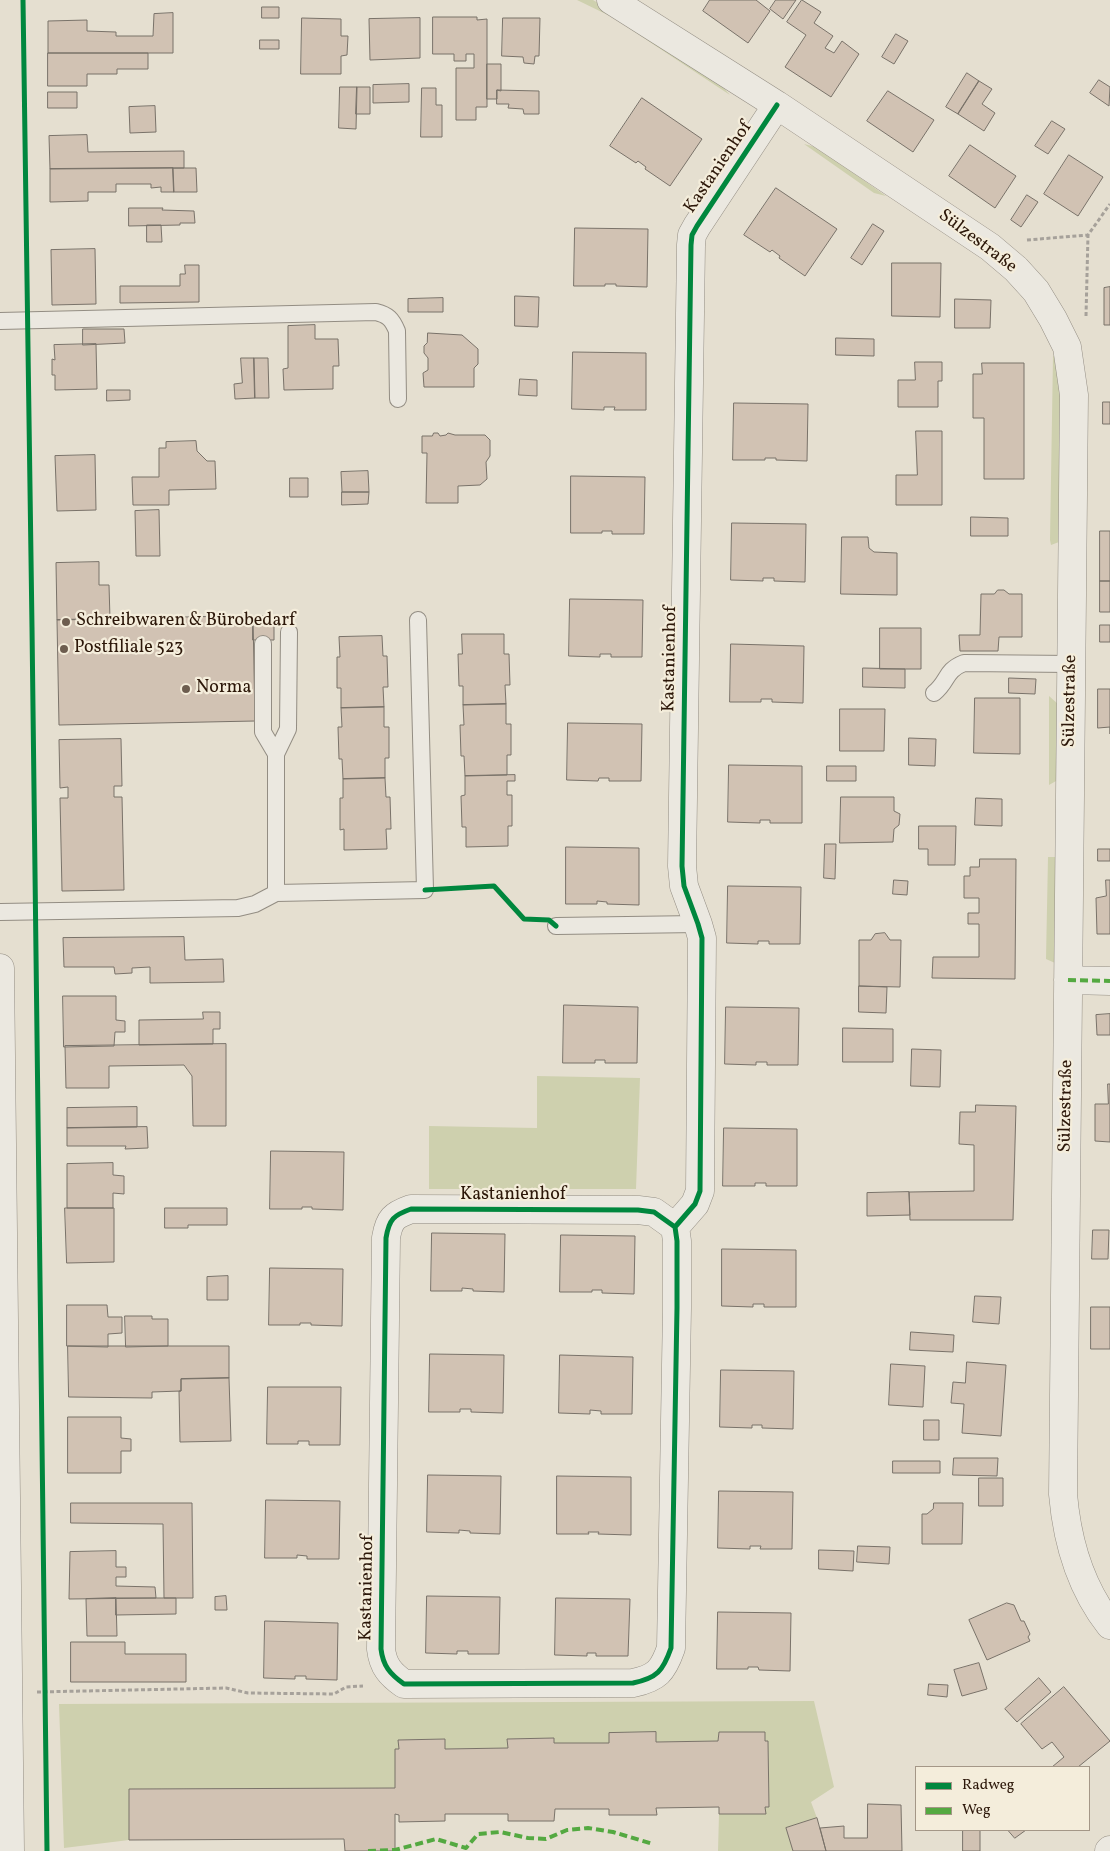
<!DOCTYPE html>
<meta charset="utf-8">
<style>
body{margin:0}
#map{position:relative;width:1110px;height:1851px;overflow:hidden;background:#e5dfd0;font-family:Vollkorn,serif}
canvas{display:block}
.legend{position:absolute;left:915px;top:1766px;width:175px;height:65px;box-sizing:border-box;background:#f4eddb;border:1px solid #a49787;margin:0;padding:6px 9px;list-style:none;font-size:15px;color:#2c1709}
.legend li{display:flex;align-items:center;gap:10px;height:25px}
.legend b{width:25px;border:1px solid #a49787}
</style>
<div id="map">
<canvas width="1110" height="1851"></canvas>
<ul class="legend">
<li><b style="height:6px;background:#00873e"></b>Radweg</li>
<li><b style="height:6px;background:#54a941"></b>Weg</li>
</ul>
</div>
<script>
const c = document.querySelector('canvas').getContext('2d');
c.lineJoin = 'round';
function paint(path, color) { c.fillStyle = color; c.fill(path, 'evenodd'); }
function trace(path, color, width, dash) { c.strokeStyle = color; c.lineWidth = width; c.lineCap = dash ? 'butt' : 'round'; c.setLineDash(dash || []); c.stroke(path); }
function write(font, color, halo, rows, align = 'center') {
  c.font = font + ' Vollkorn,serif'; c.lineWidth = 4.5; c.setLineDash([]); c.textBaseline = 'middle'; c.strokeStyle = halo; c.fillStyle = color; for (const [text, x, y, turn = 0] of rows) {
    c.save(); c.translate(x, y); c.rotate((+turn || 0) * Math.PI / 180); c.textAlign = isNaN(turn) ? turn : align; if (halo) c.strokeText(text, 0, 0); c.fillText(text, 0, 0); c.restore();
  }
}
paint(new Path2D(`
 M577,0H593L631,23L721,85L730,95L612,17Z
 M804,144L816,147L825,153L886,196L874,193Z
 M1053,356L1055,357L1061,390L1059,542L1051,545L1050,540Z
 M1049,696L1058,704L1056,781L1049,785Z
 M1048,857H1056L1055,963L1046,959Z
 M537,1076L640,1078L636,1189H429V1126L537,1128Z
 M814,1701L834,1787L811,1802L817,1818L787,1828L793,1851H718L719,1814H765V1807L769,1806L768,1742L765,1741V1732H719L718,1741L656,1742V1732L609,1733V1743H554V1738L508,1739V1748L445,1749V1739L399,1740V1749H395V1788L130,1789L129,1840L64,1848L59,1704Z`), '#ced0ae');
const building = new Path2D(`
 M710,0H756L770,11L748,43L703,11Z
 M776,0H796L783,19L770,9Z
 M802,0L821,12L814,23L833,36L825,48L834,53L842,41L859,54L831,97L785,67L806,35L787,22Z
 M262,7H279V18H262Z
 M173,13V53H48V21L87,20V31L116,32V36H153L154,14Z
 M433,17H477V20L487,19V107H476V120H456V68H474V54H466V61H454V54H433Z
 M302,18L341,19V36H348L347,55L341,56V74H301Z
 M420,18V58L370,60L369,19Z
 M503,18H540L539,56H535L534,64L524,63L523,57L502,56Z
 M896,34L908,41L894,64L882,57Z
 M260,40H279V49H260Z
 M48,53H148V69H117V74H87V86H48Z
 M487,64H501V91L497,90V99H487Z
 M967,73L979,81L958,114L946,107Z
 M1099,80L1110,87L1109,106L1090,93Z
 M979,81L992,89L982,104L995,113L984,131L958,114Z
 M409,84V102L373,103V85Z
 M340,87H357L356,129L339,128Z
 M357,87H370V114H356Z
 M422,88H436V105H442V137H421Z
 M497,90L539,91V114H524L523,109L508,108L509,104H497Z
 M888,91L934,120L913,152L867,121Z
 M48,92H77V108H48Z
 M642,98L702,139L670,186L645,169L646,167L638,161L636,163L610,146Z
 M155,106L156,132L130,133L129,107Z
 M1052,121L1065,129L1048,154L1035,146Z
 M87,135L88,152L184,151V168L50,169L49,136Z
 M970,145L1016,176L995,208L949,176Z
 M1069,155L1103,177L1078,216L1044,194Z
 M173,168L174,192H161V187L151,188V184H116V192H88V201L50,202V169Z
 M173,168H196L197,192H174Z
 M776,188L837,229L805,276L779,258L780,256L772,250L770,252L744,235Z
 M1027,195L1038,202L1021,227L1011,220Z
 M129,208H163L162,210L194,211L195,223H180V225L129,226Z
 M873,224L884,231L862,265L851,258Z
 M147,225H161L162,242H147Z
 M575,228L648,229L647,287L616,286V284H605V286H574Z
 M95,249L96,304L52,305L51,250Z
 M892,263H941L940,317L892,316Z
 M185,265H199V302L120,303V286H180V274H185Z
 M1110,287V325H1104V288Z
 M515,296L539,297L538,327L515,326Z
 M443,298V312H408V299Z
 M955,299L991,300L990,328H955Z
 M315,325V339H338L339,366H333V389L284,390L283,369L288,368V326Z
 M83,329H124L125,343L83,345Z
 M428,333L462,335L478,349V364L474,368V387H424L423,373L428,370V358L424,353V346L427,343Z
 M836,338L874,339V356L836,355Z
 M96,344L97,389L55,390V375H52V359L55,360L54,345Z
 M573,352L646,353V410H614L615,407H604V410L572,409Z
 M241,358H254L255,398L235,399L234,384L242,383Z
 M254,358H268L269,398H255Z
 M915,362H942V381H938V407H898V380H915Z
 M982,363H1024V479H984V418H973V374H982Z
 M520,379L537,380V396L519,395Z
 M107,390H130V400L107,401Z
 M1103,402H1110V424H1103Z
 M734,403L808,404L807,461L776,460V458H765V460H733Z
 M916,431H942V505H896V475H917Z
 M434,433H438L440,436L446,435L448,433L455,435H485L490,440V456L486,462L487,479L480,485L458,486V503H426L427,453H422V436H432Z
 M196,441L197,451L207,461H215L216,489L169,490V505H133L132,477H159V448H166V442Z
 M95,455L96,510L57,511L55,456Z
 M368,471L369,492H342L341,472Z
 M571,476L645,477L644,534H612V531H602V533H571Z
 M290,478H308V497H290Z
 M342,492H369L368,504L342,505Z
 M159,510L160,556H136L135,511Z
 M971,517L1008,518V536H971Z
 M732,523L806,524L805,582L774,581V578H763V581L731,580Z
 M1100,531H1110V581H1100Z
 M842,537H868L869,548L874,552L897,553V595L841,594Z
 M99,562V585H109L110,619L57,620L56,563Z
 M1100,581H1110V612H1100Z
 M998,590H1004L1009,594H1022V637H999L998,651H960L959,635H980L981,594H994Z
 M570,599L643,600L642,657H611V654H600V657L569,656Z
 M253,616H274V640H253Z
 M253,616L255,721L59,725L57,620Z
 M1100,625H1110V642H1100Z
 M880,628H921V669H880Z
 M462,634H504V654H509L510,685H505L506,704L463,705V686H459L458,654H462Z
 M382,636L383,656H387L388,687H383L384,707L341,708V688H337V657H340L339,637Z
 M731,644L804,646L803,703L772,702V699H761V702H730Z
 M863,668L905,669V688L863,687Z
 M1009,678L1036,679L1035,694L1009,693Z
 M1098,689H1110V734V727L1098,728Z
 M975,698H1020V754L974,753Z
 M506,704V724H511V755H507V775L465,776L464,756H461L460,725H464L463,705Z
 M384,707V727H389V758H385V778L343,779L342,759H339L338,727H342L341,708Z
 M840,709H885L884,751H840Z
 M568,723L642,724L641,781H609V778H599L598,781L567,780Z
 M909,738L936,739L935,766L909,765Z
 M121,739L122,786H114V797H122L124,890L62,891L60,798H68V787L60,788L59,740Z
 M729,765L802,766V823H770V820H760V823L728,822Z
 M827,766H856V781H827Z
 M515,775V781H507V795H512V826H508V846L466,847V827H462L461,796L465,795V776Z
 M385,778L386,797H390L391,829H386L387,849L344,850V829L340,830V798H343V779Z
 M841,797H894V811L900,814L899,825L894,829L893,842L840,843Z
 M976,798L1002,799V826L975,825Z
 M919,826H956L955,865H928V849H919Z
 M825,844H836L835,879L824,878Z
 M566,847L639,848V905L607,904V902L597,901V904H566Z
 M1098,849H1110V861H1098Z
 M980,859H1016L1015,979L932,978L933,957H979V924H968V913H979V898H964V876H970V867H979Z
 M894,880L908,881L907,895L893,894Z
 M1106,880H1110V934H1097L1096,898L1106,896Z
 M728,886L801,887L800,944H769V941H758V944L727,943Z
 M885,933L890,940H901L900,987L859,986V940H871L875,934Z
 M184,937L185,960L223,959L224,982L150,983V967L132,968V973L115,974L114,967H64L63,938Z
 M859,986L887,987L886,1013L859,1012Z
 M63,996H116V1020L125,1021V1032H115L114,1046L64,1047Z
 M564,1005L638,1007L637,1063H605V1060H595V1063H563Z
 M726,1007L799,1008L798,1065H767V1062H756V1065L725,1064Z
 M203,1012H220V1029H213V1044L139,1045V1020L203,1019Z
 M1110,1014V1035H1097L1096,1015Z
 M843,1028L893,1029V1062H843Z
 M226,1044V1126H193L192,1076L184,1065L109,1066V1088H66L65,1046Z
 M912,1049L941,1050L940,1087L911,1086Z
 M1108,1084H1110V1142L1095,1141V1104H1108Z
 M976,1105L1016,1106L1013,1220H910L909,1192L974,1191V1145L959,1144L960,1112H975Z
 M137,1107V1127L67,1128V1108Z
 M147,1127L148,1148L125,1149L126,1146H67V1128Z
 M724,1128L797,1129V1186H766V1183H755V1186H723Z
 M271,1151L344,1152L343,1210L312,1209V1207H302V1209H270Z
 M113,1163V1175L124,1176V1194L113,1193V1208H67V1164Z
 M909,1192L910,1215L867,1216V1193Z
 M65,1208H114V1262L67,1263Z
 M165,1208H227V1225H188V1228H165Z
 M1093,1230H1109L1108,1259H1092Z
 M432,1233L505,1234L504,1292L473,1291V1289L462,1288V1291H431Z
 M561,1235L635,1236L634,1294L602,1293V1290H592V1292H560Z
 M722,1249L796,1250V1307H764V1304H753V1307L722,1306Z
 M270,1268L343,1269L342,1326L311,1325V1323H300V1325H269Z
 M228,1276V1300H207V1277Z
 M975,1296L1001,1297L999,1324L973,1322Z
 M67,1305H107L108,1317H122V1333L108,1334V1347L67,1346Z
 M1091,1307H1110V1349H1091Z
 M125,1316H152V1319H168V1346L126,1347Z
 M911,1332L954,1335L953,1352L910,1350Z
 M68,1346H229V1378L181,1379V1391L152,1392V1398L69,1397Z
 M430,1354L504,1355L503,1413L471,1412V1409H460V1412H429Z
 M560,1355L633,1357L632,1414H601V1411L590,1410V1414L559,1413Z
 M967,1362L1006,1365L1001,1436L962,1433L964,1404L951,1403L953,1382L965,1383Z
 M891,1364L925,1366L923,1407L889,1405Z
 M721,1370L794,1371L793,1429L762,1428V1425H752V1428L720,1427Z
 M229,1378L231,1441L180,1442L179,1391H181V1379Z
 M268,1387H341L340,1445H309V1441H298V1444H267Z
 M68,1417H121V1438L131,1439V1451H121V1473H68Z
 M924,1420H939V1440H924Z
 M954,1458H998L997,1476L953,1475Z
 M893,1461H940V1473H893Z
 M428,1475L501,1476L500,1534L470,1533V1531L459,1530V1533L427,1532Z
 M557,1476L631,1477V1535L598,1534L599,1532H588L589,1534H557Z
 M979,1478H1003V1506H979Z
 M719,1491L793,1492L792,1549H760L761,1546H750V1549L718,1548Z
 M266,1500L340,1501L339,1559H307V1556L297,1555V1558H265Z
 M71,1503H192L193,1598H164L163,1524L71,1523Z
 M934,1503H963L962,1544H922V1514H927L933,1509Z
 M858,1546L890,1547L889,1564L857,1562Z
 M819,1550L854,1551L853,1571L819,1569Z
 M116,1551V1567H126V1577H116V1586L155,1587L156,1598L69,1599L70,1552Z
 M226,1596L227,1610H215V1597Z
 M427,1596L500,1597L499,1654H468V1651H457V1654L426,1653Z
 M116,1598H176V1614L116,1615Z
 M116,1598L117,1636H87L86,1599Z
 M556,1598L630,1599L628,1656H596V1653H587V1656L555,1655Z
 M1007,1603L1014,1605L1021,1621H1024L1030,1634L1028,1637L1030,1641L987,1660L969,1620Z
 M718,1612L791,1613L790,1671L759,1670L758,1667H748V1669H717Z
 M265,1621L338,1623L337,1680L306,1679V1676H295V1679L264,1678Z
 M71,1642H125V1654H186V1682H71Z
 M979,1663L987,1689L962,1696L954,1670Z
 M1039,1678L1051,1692L1017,1722L1005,1709Z
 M929,1684L948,1685L947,1697L928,1695Z
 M1064,1687L1110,1741L1078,1767H1052L1064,1757L1052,1742L1042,1749L1021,1724Z
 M656,1732V1742L718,1741L719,1732H765V1741H768L769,1807H765L766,1814H719V1807L656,1808L657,1815H609V1809H555L554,1821H508V1814H445V1821L399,1822V1815L395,1814V1851H345L344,1839L129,1840V1789L395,1788V1749H399L398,1740L445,1739V1749L508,1748L507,1739L554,1738V1743H609V1733Z
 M868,1804L901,1805L902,1851H826L820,1828L844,1826V1838H867Z
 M817,1818L826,1851H793L786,1828Z
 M963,1830H980V1851H963Z
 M1008,1830H1026L1015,1838Z`);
paint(building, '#d1c2b3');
trace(building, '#797269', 1);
const service = new Path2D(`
 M0,321L376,312C388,315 392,319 397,331L398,399
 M263,644V732L276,754
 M934,693C949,681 944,671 964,663L1072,664
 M276,893V754L288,729L289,632
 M0,912L238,908L255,904L276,893L425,890L418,620
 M556,926L698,924`);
const minor = new Path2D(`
 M611,0L777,105L990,247L1016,269L1036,291L1053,319L1067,347L1074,395L1063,1494C1067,1541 1080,1587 1110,1625
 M1068,980L1110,981
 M675,1227L677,1241V1308L671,1648C663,1671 657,1678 633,1683L404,1684C390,1674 383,1666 381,1649L386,1238C389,1219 394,1215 411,1209L638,1210L654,1212L675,1227L695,1204L700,1191L702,938L698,924L684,886L682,866L691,245L692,235L697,226L777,105
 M1109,1851L1110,1850`);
const tertiary = new Path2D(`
 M0,968L10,1851`);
trace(service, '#938d83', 18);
trace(minor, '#938d83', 29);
trace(tertiary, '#938d83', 29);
trace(new Path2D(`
 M1027,240L1088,235L1110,204
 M1086,316L1088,235
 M37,1692L226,1688L248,1693L334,1694L346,1687L363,1686`), '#a6a19a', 3, [4, 2.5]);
trace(service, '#ebe8e0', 16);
trace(minor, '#ebe8e0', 28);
trace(tertiary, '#ebe8e0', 28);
trace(new Path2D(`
 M1068,980L1110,981
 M368,1851L395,1850L436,1839L466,1848L478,1834L500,1832L528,1838L546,1839L567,1830L588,1828L613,1832L653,1844`), '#54a941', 4, [8, 4]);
trace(new Path2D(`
 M23,0L32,627L47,1851
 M425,890L494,886L524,919L549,920L556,926
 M675,1227L677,1241V1308L671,1648C663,1671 657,1678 633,1683L404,1684C390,1674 383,1666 381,1649L386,1238C389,1219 394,1215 411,1209L638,1210L654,1212L675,1227L695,1204L700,1191L702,938L698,924L684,886L682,866L691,245L692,235L697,226L777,105`), '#00873e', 5);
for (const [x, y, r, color] of [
 [66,622,5,"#6d5d4f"],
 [64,649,5,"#6d5d4f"],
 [186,689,5,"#6d5d4f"]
]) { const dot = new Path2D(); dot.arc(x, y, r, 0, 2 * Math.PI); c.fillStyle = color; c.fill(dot); trace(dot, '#f4eddb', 2); }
write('18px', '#2c1709', '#f4eddb', [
 ["Kastanienhof",719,168,-56],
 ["Sülzestraße",977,242,37],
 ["Kastanienhof",671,659,-89],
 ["Sülzestraße",1071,701,-89],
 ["Sülzestraße",1067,1106,-89],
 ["Kastanienhof",513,1196],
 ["Kastanienhof",368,1588,-89]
]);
write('18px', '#2c1709', '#f4eddb', [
 ["Schreibwaren & Bürobedarf",76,622],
 ["Postfiliale 523",74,649],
 ["Norma",196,689]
], 'left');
</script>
